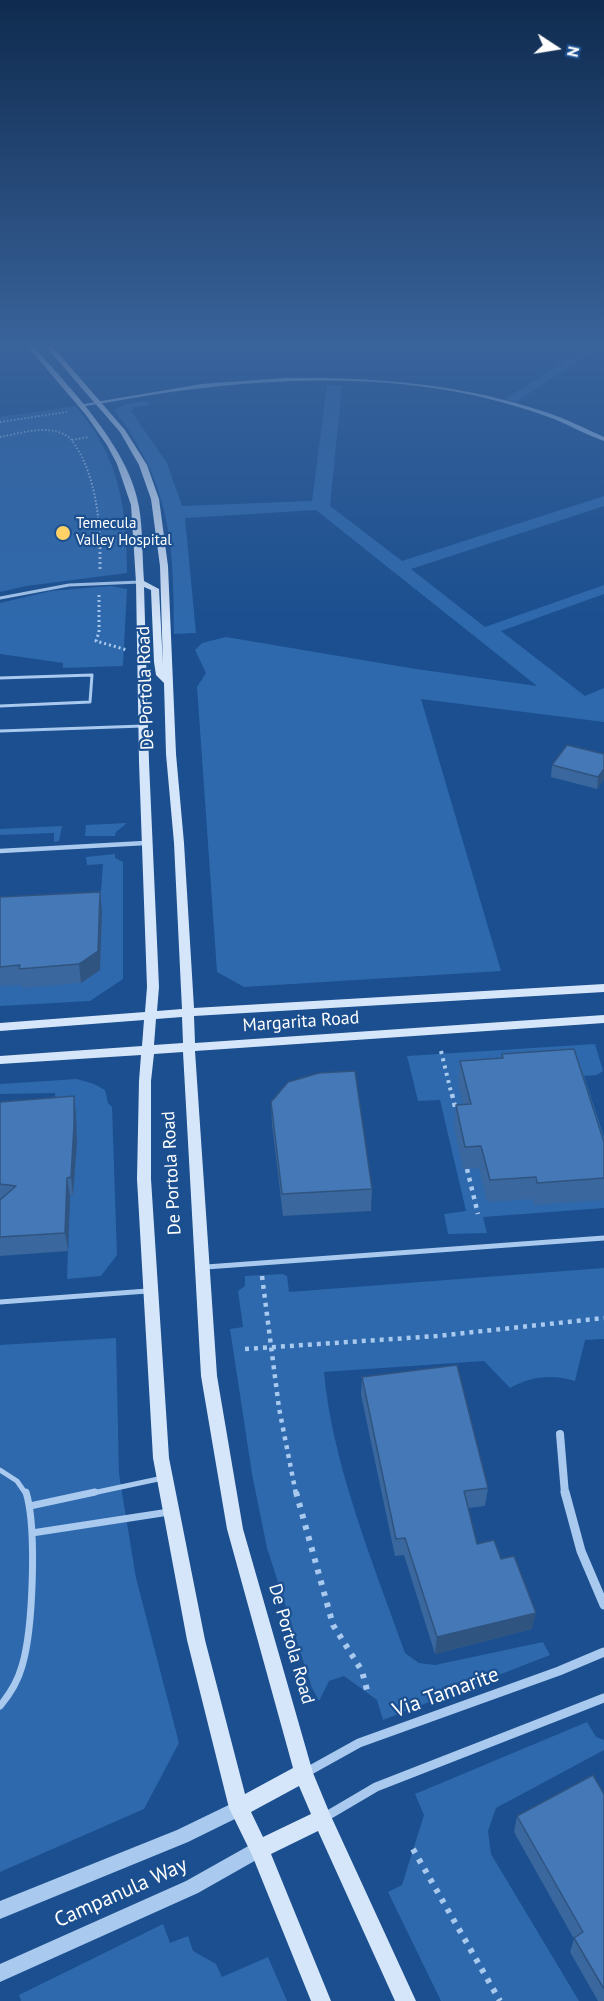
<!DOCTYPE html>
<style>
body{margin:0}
#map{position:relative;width:604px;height:2001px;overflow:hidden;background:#1b4f8f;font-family:"PT Sans",sans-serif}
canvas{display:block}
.north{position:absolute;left:526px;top:18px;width:60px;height:60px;-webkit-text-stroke:4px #1b4f8f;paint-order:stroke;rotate:102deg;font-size:16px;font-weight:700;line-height:24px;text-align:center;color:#fff}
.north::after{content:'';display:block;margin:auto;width:21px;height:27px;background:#fff;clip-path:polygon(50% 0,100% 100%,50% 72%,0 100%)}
</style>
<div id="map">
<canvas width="604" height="2001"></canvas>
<div class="north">N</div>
</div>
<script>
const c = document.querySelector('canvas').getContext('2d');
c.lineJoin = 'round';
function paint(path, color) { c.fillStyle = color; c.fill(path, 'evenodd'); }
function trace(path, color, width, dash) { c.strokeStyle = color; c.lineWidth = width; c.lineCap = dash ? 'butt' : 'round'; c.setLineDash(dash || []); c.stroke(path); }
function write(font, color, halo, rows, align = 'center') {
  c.font = font + ' "PT Sans",sans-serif'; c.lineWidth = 4.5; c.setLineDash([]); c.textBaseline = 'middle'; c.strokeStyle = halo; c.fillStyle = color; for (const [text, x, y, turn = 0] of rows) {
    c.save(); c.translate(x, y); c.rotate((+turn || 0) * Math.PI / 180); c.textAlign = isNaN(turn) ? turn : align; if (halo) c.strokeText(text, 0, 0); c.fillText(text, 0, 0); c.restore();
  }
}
paint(new Path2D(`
 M589,346H602L516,402L505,399Z
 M327,385H342L330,506L402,561L604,496V506L411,569L485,627L604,585V594L501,631L585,696L604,688V722L421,699L501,971L244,987L217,972L197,687L206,673L195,650L202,643L226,637L416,669L537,686L316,510L185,518L196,633L174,634C174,544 171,484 114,410L126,404L147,401L150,405L134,407L131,411L167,463L182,506L312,501Z
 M75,406C120,456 127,509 127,573L26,586L0,592V417Z
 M111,586L127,589L123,666L63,668V663L0,654V603L51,591Z
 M127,823L116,832L115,836H85L86,825Z
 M62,826L59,841L54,842V833L0,835V829Z
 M115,854V858L123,862V979L90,1001L0,1006V909L101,891L103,864L87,865L86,857Z
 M595,1044L603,1071L597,1075L584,1076L604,1137V1208L483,1217L487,1233L448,1234L444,1214L466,1211L440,1100L418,1101L407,1056Z
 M77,1079L94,1084L105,1090L108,1103L112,1107L117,1255L101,1276L67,1279L70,1196L73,1195L56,1116L55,1093L0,1094V1084Z
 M604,1268V1339L585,1340L575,1381C552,1374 531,1376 510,1388L484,1361L324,1372C332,1464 374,1565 405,1653L419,1663L435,1665L543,1642L550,1655L383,1720L377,1700L344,1676L329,1681L319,1701L312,1688L267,1548L252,1474L230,1329L243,1327L238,1291L245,1286V1276L283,1274L287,1276L289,1292Z
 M116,1338L119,1474L136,1578L179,1743L144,1809L0,1872V1345Z
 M587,1722L596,1737L604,1740V1750L496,1808L488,1831L491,1854L579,2001H441L388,1892L402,1885L424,1815L415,1794Z
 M163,1924L170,1943L188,1936L193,1951L216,1964L222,1977L268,1957L287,2001H21L19,1995Z`), '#2e69ad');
trace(new Path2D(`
 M0,422L67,412
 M0,437C22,433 50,423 70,438C92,466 98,505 100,539
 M72,440L88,437`), '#a9c9ee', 2, [1.5, 2]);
trace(new Path2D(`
 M100,537V572
 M99,595V632L96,641L127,650`), '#a9c9ee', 3, [2, 3]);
trace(new Path2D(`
 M441,1051L452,1096`), '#a9c9ee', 4, [3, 4.5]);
trace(new Path2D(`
 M452,1094L456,1111
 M467,1169L478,1214
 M262,1276L279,1408L296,1494
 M245,1349L437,1336L604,1318`), '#a9c9ee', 4.5, [4, 5]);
trace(new Path2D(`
 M296,1492L333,1625L362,1671L368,1694
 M413,1849L500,2001`), '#a9c9ee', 6, [4.5, 7]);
trace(new Path2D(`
 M0,598L69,585L140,582
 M0,678L92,675L90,702L0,706
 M0,731L143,726`), '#a9c9ee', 3);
trace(new Path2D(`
 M0,851L145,843`), '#a9c9ee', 4.5);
trace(new Path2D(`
 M206,1267L604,1238
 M0,1302L147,1291
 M0,1470L17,1481L26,1494
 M88,1494L163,1478`), '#a9c9ee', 5);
trace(new Path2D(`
 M30,1506L95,1492
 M32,1533L169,1512
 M0,1706C10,1694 18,1681 22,1666C33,1630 37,1528 26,1492`), '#a9c9ee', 7);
trace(new Path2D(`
 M560,1434L565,1494`), '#a9c9ee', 8);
trace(new Path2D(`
 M565,1492L581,1551L604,1605
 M305,1773L359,1743L559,1671L604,1652
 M325,1817L376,1787L604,1698`), '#a9c9ee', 9);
paint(new Path2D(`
 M285,378C373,377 460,383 545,412C565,418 584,428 604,437V441C587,435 571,426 554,419C536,412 516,406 497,401C402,376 299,377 203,388C162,392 122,400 81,407L78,405L202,384Z
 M239,1800L245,1802L247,1808L245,1814L188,1842L0,1919V1901L177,1830Z
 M259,1840L265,1843L268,1849L265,1855L198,1893L0,1982V1964L186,1881Z`), '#a9c9ee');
paint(new Path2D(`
 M27,346H33C71,389 130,449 139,507C143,531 142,556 144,581L159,589L163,665L160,566L151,499L139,465L120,432L45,346H52L125,430L147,465L159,499L168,566L176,754L184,843L194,1008L604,984V992L194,1016L195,1043L604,1015V1023L195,1051L217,1376L243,1529L313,1773L330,1814L416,2001H395L318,1831L271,1854L331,2001H311L252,1855L229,1808L187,1640L153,1458L137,1179L139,1081L141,1055L0,1064V1056L142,1046L144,1020L0,1031V1023L145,1012L147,987L139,762L136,582L131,505L117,464L107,445L86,415ZM144,587L151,590L154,662L156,675L164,683L166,754L174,843L181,989L182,1009L157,1011L159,987L149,762ZM182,1017L183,1043L154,1045L156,1019ZM183,1052L201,1376L227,1529L293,1768L245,1794L205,1640L169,1458L151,1179V1081L154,1054ZM299,1786L311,1814L263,1837L251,1812Z`), '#d6e6fa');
paint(new Path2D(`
 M604,754V779L597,789L551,777L552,765Z
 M0,897L102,911L100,970L81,983L22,988V985L0,986Z
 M502,1054L604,1142V1200L534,1205L532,1199L487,1202L479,1168L463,1169L454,1127L456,1105L463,1104L458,1083L460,1061L501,1058Z
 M74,1096L76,1114L77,1143L73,1195L70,1196L68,1251L0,1256V1102Z
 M271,1102L372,1189L371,1211L283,1216L272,1124Z
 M362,1377L488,1488L485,1506L468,1508L477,1544L501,1559L532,1629L435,1654L404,1555L395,1556L361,1395Z
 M604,1794V2001H598L570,1952L574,1939L514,1832L517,1816Z`), '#3a679d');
paint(new Path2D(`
 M604,769V779L597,789L598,777Z
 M100,892L102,911L100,970L81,983L79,964Z
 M74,1096L76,1114L77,1143L73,1195L71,1177Z
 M67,1178L70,1196L68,1251L65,1233Z
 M536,1613L532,1629L435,1654L437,1637Z`), '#305480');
const building = new Path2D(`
 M567,745L604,754V769L598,777L552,765Z
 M100,892L98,951L79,964L19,969L20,965L0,967V897Z
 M574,1049L604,1142V1178L537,1183L536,1177L490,1180L481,1146L465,1147L456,1105L471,1104L460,1061L503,1058L502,1054Z
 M355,1071L372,1189L282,1194L271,1102L288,1082L319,1073Z
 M74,1096V1125L71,1177L67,1178L65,1233L0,1237V1200L16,1186L0,1184V1102Z
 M457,1365L488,1488L464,1491L477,1544L494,1540L501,1559L514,1556L536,1613L437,1637L405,1538L396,1539L362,1377Z
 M593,1775L604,1794V1989L574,1938L583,1932L517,1816Z`);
paint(building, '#4478b7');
trace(building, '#305480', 1.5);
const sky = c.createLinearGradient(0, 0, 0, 626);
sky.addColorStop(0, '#0f2b4f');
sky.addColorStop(0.55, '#39639b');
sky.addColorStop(1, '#39639b00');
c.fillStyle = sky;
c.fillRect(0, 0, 604, 626);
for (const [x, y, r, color] of [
 [63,533,8,"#ffd166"]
]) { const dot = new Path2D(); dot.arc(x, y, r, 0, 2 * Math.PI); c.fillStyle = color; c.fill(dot); trace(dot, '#1b4f8f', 2); }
write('15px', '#fff', '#1b4f8f', [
 ["Temecula",76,524],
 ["Valley Hospital",76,541]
], 'left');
write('18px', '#fff', '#1b4f8f', [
 ["De Portola Road",146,688,-92],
 ["Margarita Road",301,1022,-4],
 ["De Portola Road",172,1173,-93],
 ["De Portola Road",291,1644,74]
]);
write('21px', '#fff', '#1b4f8f', [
 ["Via Tamarite",446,1693,-20],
 ["Campanula Way",121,1893,-24]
]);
</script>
